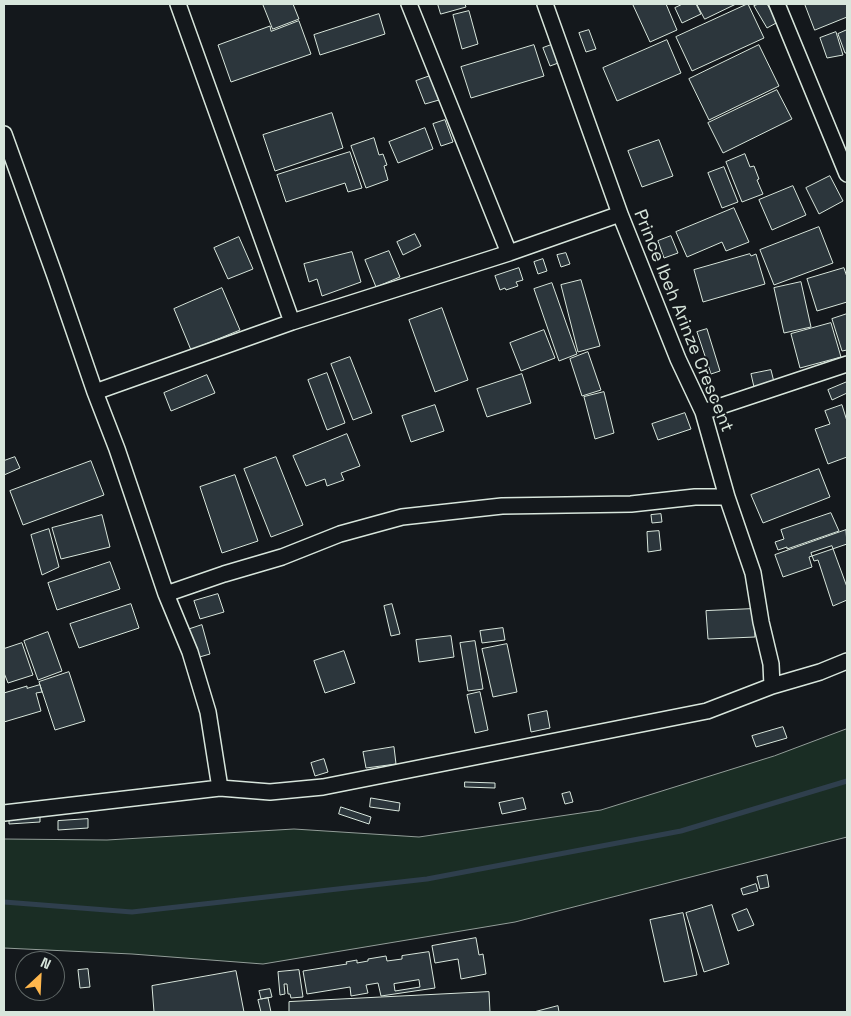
<!DOCTYPE html>
<style>
body{margin:0}
#map{position:relative;width:851px;height:1016px;overflow:hidden;background:#14181c;font-family:"Space Grotesk",sans-serif}
canvas{display:block}
.frame{position:absolute;inset:0;border:5px solid #d8e6dc;pointer-events:none}
.north{position:absolute;left:15px;top:951px;width:50px;height:50px;box-sizing:border-box;background:#14181c;border:1px solid #626a69;border-radius:50%;rotate:25deg;font-size:14px;font-weight:700;line-height:20px;text-align:center;color:#d8e6dc}
.north::after{content:'';display:block;margin:auto;width:18px;height:22px;background:#ffb74d;clip-path:polygon(50% 0,100% 100%,50% 72%,0 100%)}
</style>
<div id="map">
<canvas width="851" height="1016"></canvas>
<div class="frame"></div>
<div class="north">N</div>
</div>
<script>
const c = document.querySelector('canvas').getContext('2d');
c.lineJoin = 'round';
function paint(path, color) { c.fillStyle = color; c.fill(path, 'evenodd'); }
function trace(path, color, width, dash) { c.strokeStyle = color; c.lineWidth = width; c.lineCap = dash ? 'butt' : 'round'; c.setLineDash(dash || []); c.stroke(path); }
function write(font, color, halo, rows, align = 'center') {
  c.font = font + ' "Space Grotesk",sans-serif'; c.lineWidth = 4; c.setLineDash([]); c.textBaseline = 'middle'; c.strokeStyle = halo; c.fillStyle = color; for (const [text, x, y, turn = 0] of rows) {
    c.save(); c.translate(x, y); c.rotate((+turn || 0) * Math.PI / 180); c.textAlign = isNaN(turn) ? turn : align; if (halo) c.strokeText(text, 0, 0); c.fillText(text, 0, 0); c.restore();
  }
}
const green = new Path2D(`
 M847,729V837L515,922L263,964L132,954L4,948V839L107,840L294,829L419,837L601,810L774,756Z`);
paint(green, '#1a2d24');
trace(green, '#939e99', 1);
trace(new Path2D(`
 M4,902L132,912L427,879L681,831L847,781`), '#2f3f4d', 5);
const building = new Path2D(`
 M263,4H293L299,19L273,29Z
 M438,4H465L466,7L441,14Z
 M636,4H666L677,30L650,42L633,5Z
 M683,4H696L701,14L682,23L675,8Z
 M697,4H736L705,19Z
 M748,4L764,38L692,71L676,37Z
 M759,4H767L778,22L767,28L754,6Z
 M805,4H847V17L815,30Z
 M469,11L478,44L462,49L453,15Z
 M379,14L385,34L320,55L314,35Z
 M299,21L311,54L231,82L218,45L270,26L271,31Z
 M589,30L596,49L586,52L579,33Z
 M847,30V53H845L838,34Z
 M836,32L843,55L827,58L820,38Z
 M667,40L681,73L617,101L603,68Z
 M554,44L561,62L550,66L543,48Z
 M534,45L544,76L471,98L461,67Z
 M759,45L779,86L709,120L689,79Z
 M430,76L439,100L425,104L416,81Z
 M777,90L792,119L723,153L708,123Z
 M332,113L343,148L275,171L263,135Z
 M445,120L453,142L441,146L433,124Z
 M425,128L433,149L398,163L389,142Z
 M374,138L379,155L383,154L387,165L384,166L388,180L366,188L351,146Z
 M659,140L673,176L642,187L628,151Z
 M350,152L362,188L348,192L345,183L286,202L277,175Z
 M745,154L750,167L754,166L759,179L757,180L763,194L742,202L726,162Z
 M724,167L738,202L722,208L708,173Z
 M830,176L843,201L819,214L806,188Z
 M793,186L806,215L772,230L759,200Z
 M734,208L749,242L726,251L722,242L687,257L676,232Z
 M819,227L833,263L774,285L760,250Z
 M415,234L421,246L403,255L397,242Z
 M671,236L678,253L664,258L658,241Z
 M239,237L253,269L228,279L214,248Z
 M389,251L400,277L376,287L365,260Z
 M352,252L361,282L322,296L317,279L309,282L304,264Z
 M566,253L570,264L561,267L557,255Z
 M750,254L751,256L756,254L765,284L703,302L694,270Z
 M543,259L547,271L538,274L534,262Z
 M519,268L523,280L516,282L518,286L506,290L505,288L500,290L495,276Z
 M844,268L847,277V302L817,311L807,279Z
 M581,280L600,346L578,352L561,285Z
 M801,282L811,327L784,333L774,288Z
 M552,283L577,354L559,361L534,289Z
 M222,288L240,330L191,350L174,309Z
 M442,308L468,380L435,392L409,320Z
 M847,314V350L842,351L832,319Z
 M831,323L841,357L800,368L791,334Z
 M707,329L720,371L711,374L697,332Z
 M544,330L555,358L521,371L510,343Z
 M588,352L601,390L582,396L570,359Z
 M350,357L372,413L353,420L331,364Z
 M771,370L774,382L754,387L751,374Z
 M327,373L345,423L327,430L308,380Z
 M522,374L531,403L487,417L477,389Z
 M207,375L215,393L171,411L164,393Z
 M847,382V393L832,400L828,390Z
 M604,392L614,433L595,439L584,397Z
 M435,405L444,431L411,442L402,416Z
 M842,405L847,421V457L828,464L815,429L830,424L825,411Z
 M685,413L691,429L658,440L652,424Z
 M347,434L360,466L341,473L344,480L327,486L325,479L306,486L293,456Z
 M15,457L20,468L4,475V461Z
 M276,457L303,525L271,537L244,469Z
 M91,461L104,495L23,525L10,491Z
 M819,469L830,497L763,523L751,495Z
 M235,475L258,541L222,553L200,487Z
 M831,513L839,531L787,549V547L778,550L775,542L784,539L781,530Z
 M661,514L662,522L652,523L651,515Z
 M102,515L110,547L61,559L52,528Z
 M49,529L59,567L42,575L31,535Z
 M846,530L847,544L809,557L812,567L783,577L775,555Z
 M659,531L661,550L648,552L647,532Z
 M832,546L847,587V600L833,606L818,560L814,561L811,553Z
 M110,562L120,589L57,610L48,583Z
 M218,594L224,612L200,619L194,601Z
 M131,604L139,628L79,648L70,624Z
 M392,604L400,634L391,636L384,606Z
 M753,609L755,637L708,639L706,611Z
 M202,625L210,654L196,658L187,630Z
 M503,628L505,640L482,643L480,631Z
 M48,632L62,671L38,680L24,641Z
 M451,636L454,657L419,662L416,640Z
 M475,641L483,689L468,691L460,643Z
 M22,643L33,675L8,683L4,673V649Z
 M507,644L517,692L493,697L482,649Z
 M344,651L355,683L325,693L314,661Z
 M69,672L85,721L55,730L39,682Z
 M40,685L42,692L36,693L41,711L4,722V693L27,686V688Z
 M480,692L488,730L475,733L467,695Z
 M547,711L550,728L531,732L528,715Z
 M783,727L787,738L756,747L752,736Z
 M394,747L396,764L366,768L363,752Z
 M324,759L328,772L315,776L311,763Z
 M465,782L495,783V788L465,787Z
 M570,792L573,802L565,804L562,794Z
 M371,798L400,803L399,811L370,807Z
 M523,798L526,809L502,814L499,803Z
 M341,807L371,817L369,824L339,814Z
 M40,816V822L9,824V817Z
 M88,819V828L58,830V821Z
 M767,875L769,887L760,889L757,877Z
 M756,884L758,891L743,895L741,889Z
 M712,905L729,964L704,972L686,913Z
 M747,909L754,925L738,931L732,915Z
 M683,913L697,975L664,982L650,920Z
 M476,938L479,955L483,954L486,974L461,979L458,959L435,963L432,946Z
 M429,952L435,988L381,996L378,983L366,985L368,993L351,996L350,987L307,994L303,971L347,964L346,962L357,960V963L368,961V959L386,956L387,961L402,959V956ZM419,980L420,987L395,991L394,984Z
 M88,969L90,987L80,988L78,970Z
 M19,970H25V983H19Z
 M299,970L303,997L291,998L290,994H288L287,984H284L285,994L280,995L278,972Z
 M236,971L244,1012H154L152,986Z
 M270,989L272,997L261,999L259,991Z
 M489,992L490,1012H289V1002Z
 M268,998L271,1012H261L258,1000Z
 M558,1006L559,1012H534Z`);
paint(building, '#2c363c');
trace(building, '#d8e6dc', 1);
const minor = new Path2D(`
 M178,4L292,322
 M409,4L509,253
 M545,4L620,214L678,359L703,412L727,497L753,573L761,622L771,664L772,686
 M777,4L847,174
 M4,134L55,276L95,392L117,449L166,594L190,652L208,712L220,788
 M95,392L292,322L509,253L620,214
 M703,412L847,364
 M166,594L224,574L282,557L340,534L402,517L502,506L631,504L695,497H727
 M4,813L220,788L270,792L323,787L707,711L772,686L820,672L847,661`);
trace(minor, '#d8e6dc', 18);
trace(minor, '#14181c', 15);
write('18px', '#d8e6dc', '#14181c', [
 ["Prince Ibeh Arinze Crescent",683,321,68]
]);
</script>
